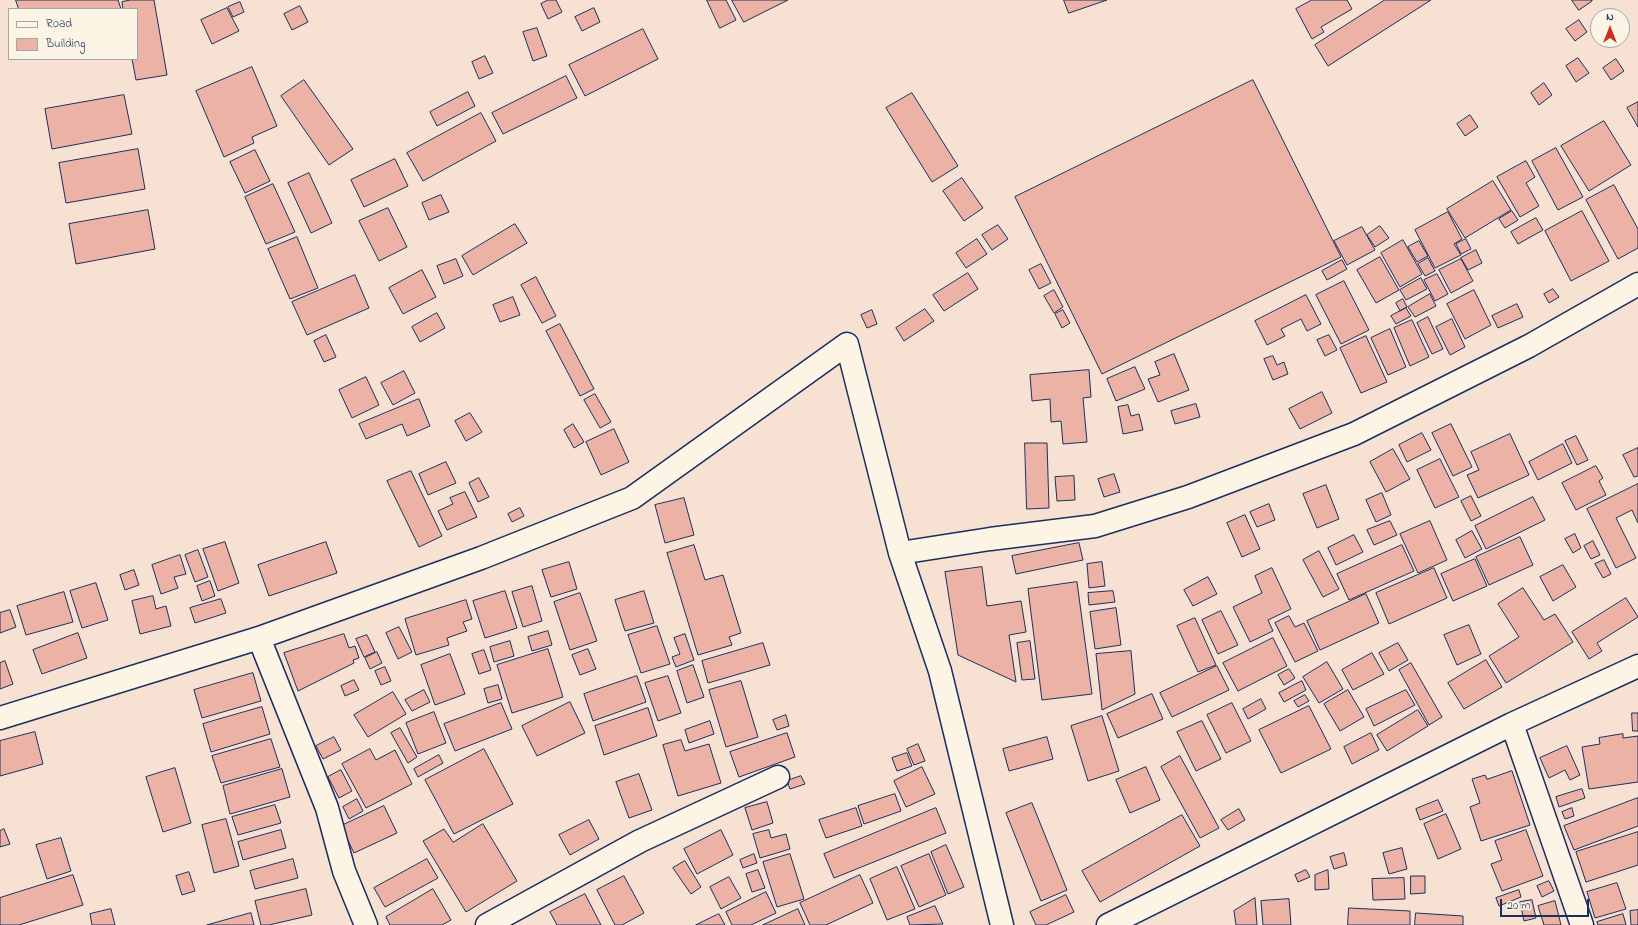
<!DOCTYPE html>
<style>
body{margin:0}
#map{position:relative;width:1638px;height:925px;overflow:hidden;background:#f7e1d2;font-family:"Indie Flower",sans-serif}
canvas{display:block}
.legend{position:absolute;left:8px;top:8px;width:130px;height:52px;box-sizing:border-box;background:#fcf5e5;border:1px solid #a2a6af;margin:0;padding:5px 7px;list-style:none;font-size:12px;color:#1b2f5e}
.legend li{display:flex;align-items:center;gap:8px;height:20px}
.legend b{width:20px;border:1px solid #a2a6af}
.north{position:absolute;left:1590px;top:8px;width:40px;height:40px;box-sizing:border-box;background:#fcf5e5;border:1px solid #a2a6af;border-radius:50%;rotate:0deg;font-size:11px;font-weight:700;line-height:16px;text-align:center;color:#1b2f5e}
.north::after{content:'';display:block;margin:auto;width:14px;height:18px;background:#c8321e;clip-path:polygon(50% 0,100% 100%,50% 72%,0 100%)}
.scale{position:absolute;left:1500px;top:899px;width:89px;height:18px;box-sizing:border-box;border:2px solid #1b2f5e;border-top:0;padding-left:5px;font-size:12px;line-height:14px;white-space:nowrap;color:#1b2f5e;-webkit-text-stroke:3px #fcf5e5;paint-order:stroke}
</style>
<div id="map">
<canvas width="1638" height="925"></canvas>
<ul class="legend">
<li><b style="height:5px;background:#fcf5e5"></b>Road</li>
<li><b style="height:11px;background:#ecb2a6"></b>Building</li>
</ul>
<div class="north">N</div>
<div class="scale">20 m</div>
</div>
<script>
const c = document.querySelector('canvas').getContext('2d');
c.lineJoin = 'round';
function paint(path, color) { c.fillStyle = color; c.fill(path, 'evenodd'); }
function trace(path, color, width, dash) { c.strokeStyle = color; c.lineWidth = width; c.lineCap = dash ? 'butt' : 'round'; c.setLineDash(dash || []); c.stroke(path); }
const building = new Path2D(`
 M16,0H118L121,9H19Z
 M131,0H154L167,75L136,80L132,59H137V9H123L122,2Z
 M548,0H556L562,12L548,19L541,4Z
 M707,0H726L736,20L720,28Z
 M732,0H788L744,22Z
 M1064,0H1107L1069,13Z
 M1312,0H1347L1352,9L1321,27L1324,32L1312,39L1296,9Z
 M1385,0H1431L1328,66L1315,45Z
 M1572,0H1592V1L1579,10Z
 M240,2L244,12L233,17L228,7Z
 M300,6L308,22L292,30L284,14Z
 M227,8L239,31L212,44L201,20Z
 M594,8L600,22L582,31L575,17Z
 M1579,20L1587,32L1575,41L1566,29Z
 M537,28L547,56L533,61L523,32Z
 M643,29L658,59L585,96L569,65Z
 M485,56L493,73L479,79L472,62Z
 M1578,58L1589,73L1576,82L1566,66Z
 M1616,59L1624,71L1611,80L1603,68Z
 M252,67L277,126L252,137L254,143L224,157L196,91Z
 M566,76L577,98L503,134L492,113Z
 M304,80L353,149L329,165L281,96Z
 M1253,80L1341,257L1102,374L1015,197Z
 M1544,83L1552,95L1539,105L1531,93Z
 M468,92L475,106L437,126L430,112Z
 M912,93L958,166L932,182L886,108Z
 M124,95L132,134L52,149L45,109Z
 M1638,102V127L1627,108Z
 M481,113L496,141L423,181L407,153Z
 M1470,115L1478,127L1465,136L1457,124Z
 M1604,121L1631,165L1589,191L1561,146Z
 M1556,148L1583,197L1558,210L1532,161Z
 M138,149L145,189L66,203L59,163Z
 M255,150L270,181L245,193L230,162Z
 M395,159L408,186L364,207L351,180Z
 M1526,161L1535,177L1526,183L1539,206L1520,217L1497,177Z
 M309,173L332,223L311,233L288,183Z
 M962,178L983,208L964,221L943,191Z
 M1493,181L1511,210L1465,238L1447,209Z
 M273,184L295,232L266,244L245,197Z
 M1614,185L1638,229V248L1618,259L1586,200Z
 M441,195L449,212L429,220L422,203Z
 M388,208L407,247L379,261L359,221Z
 M148,210L155,249L76,264L69,224Z
 M1512,211L1518,220L1505,228L1499,219Z
 M1582,211L1609,261L1571,281L1545,231Z
 M1448,212L1462,239L1454,244L1461,255L1435,268L1415,230Z
 M1536,218L1543,230L1518,244L1511,232Z
 M515,224L527,243L473,275L462,256Z
 M998,225L1008,239L992,250L982,235Z
 M1380,226L1389,238L1375,247L1367,235Z
 M1362,227L1375,250L1347,265L1334,241Z
 M297,237L318,288L290,299L268,249Z
 M977,239L987,254L966,268L956,253Z
 M1466,239L1471,249L1461,254L1456,244Z
 M1403,240L1422,274L1400,287L1381,253Z
 M1419,241L1428,256L1417,262L1408,247Z
 M1476,250L1482,263L1468,270L1461,258Z
 M1380,257L1399,290L1376,303L1357,270Z
 M1428,258L1435,271L1425,276L1418,264Z
 M456,259L463,276L444,284L437,266Z
 M1461,259L1473,281L1451,293L1439,270Z
 M1342,260L1347,269L1327,280L1322,271Z
 M1041,264L1051,283L1039,289L1029,270Z
 M422,270L436,297L403,314L389,288Z
 M968,273L978,289L944,311L933,295Z
 M1437,274L1448,294L1435,301L1424,280Z
 M355,275L369,308L307,335L292,302Z
 M536,277L556,316L542,323L521,285Z
 M1421,278L1427,289L1406,300L1400,290Z
 M1344,281L1369,330L1341,344L1316,295Z
 M1553,289L1559,297L1549,303L1544,294Z
 M1054,290L1063,307L1054,313L1044,296Z
 M1474,290L1491,325L1465,339L1447,304Z
 M1430,294L1436,306L1415,317L1408,307Z
 M1306,295L1321,324L1307,331L1301,319L1281,329L1285,336L1267,345L1255,321Z
 M513,297L520,315L500,322L493,305Z
 M1403,299L1407,307L1400,311L1396,303Z
 M1517,304L1523,317L1498,328L1492,316Z
 M1406,308L1411,316L1396,324L1391,316Z
 M925,309L934,321L904,341L896,328Z
 M872,310L877,324L867,328L861,315Z
 M1063,310L1070,323L1062,328L1055,314Z
 M437,313L445,328L420,342L412,327Z
 M1428,317L1443,349L1432,354L1417,323Z
 M1452,319L1465,347L1450,355L1436,327Z
 M1412,320L1429,357L1410,366L1394,328Z
 M560,324L594,389L580,396L546,331Z
 M1390,329L1406,367L1388,375L1371,338Z
 M326,335L336,357L324,362L314,341Z
 M1329,335L1337,350L1325,356L1317,340Z
 M1366,336L1387,382L1361,393L1340,348Z
 M1174,354L1189,390L1158,402L1148,379L1160,375L1155,362Z
 M1273,356L1277,365L1284,362L1288,374L1273,380L1264,359Z
 M1135,367L1145,389L1116,401L1107,379Z
 M1089,370L1091,397L1083,398L1087,442L1063,444L1061,421L1051,422L1050,399L1032,401L1030,375Z
 M404,371L415,393L393,405L381,383Z
 M366,377L379,405L352,418L339,390Z
 M1322,392L1332,413L1300,429L1289,409Z
 M595,394L611,422L600,428L584,400Z
 M419,399L430,426L407,436L402,424L366,439L359,424Z
 M1196,404L1200,417L1175,424L1171,411Z
 M1128,405L1131,416L1139,414L1143,430L1123,434L1118,407Z
 M470,413L482,432L466,441L455,421Z
 M573,424L584,442L574,448L564,430Z
 M1451,424L1472,467L1453,476L1432,433Z
 M614,429L629,462L601,475L586,442Z
 M1422,433L1431,450L1407,462L1399,445Z
 M1510,434L1529,475L1478,498L1467,475L1479,470L1471,452Z
 M1576,436L1588,460L1577,465L1565,441Z
 M1025,443H1047L1049,508L1027,509Z
 M1563,444L1572,463L1538,480L1529,462Z
 M1638,448V476L1634,477L1623,455Z
 M1393,449L1410,479L1386,492L1370,462Z
 M1440,459L1459,497L1435,508L1417,470Z
 M446,462L456,483L428,495L419,474Z
 M1596,466L1603,478L1599,481L1606,495L1576,510L1562,483Z
 M411,471L442,536L419,547L387,481Z
 M1114,474L1120,492L1104,497L1098,479Z
 M1074,476L1075,500L1057,501L1055,477Z
 M479,478L489,497L478,502L469,483Z
 M1638,484V523L1632,510L1616,518L1636,558L1616,568L1587,509Z
 M1326,485L1339,519L1317,528L1303,494Z
 M465,492L477,517L447,530L438,511L453,504L450,498Z
 M1382,493L1391,515L1376,522L1366,500Z
 M1471,496L1481,516L1471,521L1461,501Z
 M1533,497L1545,520L1486,549L1475,526Z
 M684,498L694,535L665,543L655,505Z
 M1269,504L1275,520L1257,527L1250,512Z
 M520,508L524,516L512,522L508,514Z
 M1245,515L1260,549L1242,557L1227,523Z
 M1390,521L1397,535L1374,545L1367,530Z
 M1430,521L1447,560L1418,573L1400,534Z
 M1472,531L1482,549L1465,558L1456,540Z
 M1575,534L1581,548L1573,553L1565,539Z
 M1354,535L1363,552L1336,565L1328,548Z
 M1520,537L1533,565L1489,585L1476,557Z
 M1593,541L1600,555L1591,559L1584,546Z
 M225,542L239,583L218,591L203,549Z
 M326,542L337,573L269,596L258,565Z
 M1079,543L1083,560L1016,574L1012,556Z
 M694,545L705,580L723,575L741,633L729,637L732,645L698,655L667,553Z
 M1402,545L1414,571L1349,600L1337,574Z
 M198,550L208,577L195,582L185,555Z
 M1319,551L1339,589L1323,597L1303,560Z
 M180,555L186,574L174,577L178,588L161,594L152,565Z
 M1475,559L1487,586L1453,601L1441,574Z
 M1604,560L1611,574L1603,578L1595,564Z
 M569,562L577,589L551,597L542,570Z
 M1102,562L1105,586L1089,588L1087,564Z
 M1563,565L1576,587L1553,601L1540,577Z
 M982,567L987,606L1021,601L1026,632L1009,635L1016,682L958,655L945,572Z
 M1272,568L1291,609L1268,620L1273,631L1250,642L1233,607L1262,593L1255,576Z
 M1434,568L1447,598L1389,624L1376,593Z
 M134,570L139,585L125,590L120,575Z
 M1208,577L1217,594L1193,606L1184,590Z
 M210,581L215,596L202,601L197,586Z
 M1077,582L1092,694L1042,700L1028,589Z
 M96,583L108,620L82,628L70,591Z
 M532,586L542,621L523,627L512,592Z
 M1523,588L1544,620L1555,614L1573,642L1506,683L1489,656L1519,637L1498,604Z
 M505,591L517,628L485,638L473,601Z
 M644,591L654,623L625,631L615,600Z
 M1113,591L1115,602L1089,605L1088,593Z
 M64,592L73,622L26,635L17,606Z
 M580,593L597,641L570,650L554,602Z
 M1366,594L1379,623L1320,650L1307,621Z
 M153,596L156,609L166,606L171,626L140,634L132,601Z
 M1626,598L1638,617L1597,643L1602,651L1589,659L1572,632Z
 M221,599L226,613L195,623L190,608Z
 M466,600L472,619L463,622L467,631L447,638L449,645L416,655L405,619Z
 M1116,608L1121,645L1095,649L1090,612Z
 M10,610L16,627L0,633V613Z
 M1221,611L1238,645L1218,654L1202,620Z
 M1289,616L1295,627L1304,623L1318,651L1295,662L1275,623Z
 M1195,618L1216,665L1198,672L1177,626Z
 M1469,625L1481,654L1457,665L1444,635Z
 M657,626L670,664L641,673L628,635Z
 M399,627L412,652L398,659L386,633Z
 M548,631L552,645L532,651L528,637Z
 M78,633L87,658L42,674L33,650Z
 M344,634L349,648L355,646L359,658L353,660L354,663L298,691L284,653Z
 M685,634L694,660L676,667L672,657L680,654L674,638Z
 M367,635L375,652L364,657L356,639Z
 M1273,638L1287,666L1238,691L1223,663Z
 M510,641L514,656L494,662L490,647Z
 M1030,641L1035,679L1022,680L1017,643Z
 M763,643L770,665L708,683L702,661Z
 M1398,643L1408,660L1389,671L1379,653Z
 M548,649L563,697L512,713L497,665Z
 M588,649L596,669L580,675L572,655Z
 M484,650L491,670L479,674L472,654Z
 M1131,651L1135,694L1102,710L1096,654Z
 M377,652L382,663L370,669L365,658Z
 M1372,653L1384,674L1353,690L1342,670Z
 M450,654L465,694L435,705L421,665Z
 M1486,660L1502,687L1464,709L1448,683Z
 M5,661L13,684L0,689V663Z
 M1327,662L1343,689L1319,703L1303,677Z
 M1411,663L1442,717L1429,725L1399,670Z
 M693,665L704,697L687,703L677,671Z
 M1217,666L1229,690L1172,717L1160,693Z
 M385,667L391,681L381,685L375,671Z
 M1289,669L1295,678L1284,685L1278,675Z
 M253,673L261,701L202,718L194,690Z
 M637,676L646,702L593,721L584,694Z
 M668,676L681,713L658,721L645,683Z
 M354,680L359,690L345,696L341,686Z
 M741,681L758,737L726,747L709,690Z
 M1302,681L1306,690L1284,702L1279,693Z
 M498,685L502,699L488,703L484,689Z
 M424,690L430,702L412,711L405,700Z
 M1348,690L1364,717L1340,731L1324,704Z
 M1406,690L1415,705L1374,726L1366,709Z
 M393,692L406,714L368,737L354,715Z
 M1152,694L1163,719L1118,738L1107,714Z
 M1305,695L1309,701L1298,707L1294,701Z
 M1261,699L1266,709L1248,719L1243,709Z
 M570,702L585,733L537,756L522,726Z
 M501,703L512,729L455,751L444,724Z
 M1232,703L1251,741L1226,753L1207,715Z
 M1309,706L1331,749L1281,773L1259,730Z
 M262,707L270,734L211,752L203,724Z
 M648,708L657,736L604,755L595,726Z
 M1418,710L1428,726L1387,751L1377,735Z
 M434,712L446,743L418,754L406,723Z
 M1632,713H1638V731H1633Z
 M786,715L789,726L777,730L773,720Z
 M1102,716L1119,771L1088,781L1071,726Z
 M710,721L714,734L689,743L685,730Z
 M1202,721L1221,759L1196,771L1177,732Z
 M400,728L417,757L408,763L391,733Z
 M35,732L43,764L0,776V741Z
 M787,733L795,757L739,777L730,752Z
 M1371,733L1379,750L1352,764L1344,747Z
 M1623,734V738L1638,736V782L1589,789L1582,747L1600,744L1599,738Z
 M334,737L341,750L323,759L316,746Z
 M1047,737L1053,759L1009,771L1003,749Z
 M271,739L280,767L221,783L212,756Z
 M681,740L685,751L709,744L721,783L678,796L663,745Z
 M918,744L925,761L914,765L907,749Z
 M1567,746L1580,775L1570,780L1565,770L1549,778L1540,758Z
 M370,749L376,760L395,750L412,784L366,808L342,764Z
 M484,749L513,804L454,834L425,780Z
 M907,753L912,766L897,771L892,758Z
 M439,755L443,763L418,777L414,769Z
 M1180,756L1219,828L1200,838L1161,767Z
 M922,767L935,794L906,807L894,781Z
 M1146,767L1160,800L1130,813L1116,780Z
 M175,768L191,823L163,832L146,777Z
 M282,769L290,797L230,814L223,786Z
 M341,770L352,791L339,798L328,777Z
 M1512,771L1530,825L1481,841L1470,807L1480,803L1472,779L1485,775L1487,779Z
 M639,774L652,810L629,818L616,782Z
 M801,776L805,784L790,789L787,781Z
 M1582,789L1585,798L1559,807L1556,797Z
 M895,794L901,811L864,824L858,806Z
 M1638,798V826L1574,850L1564,826Z
 M357,799L363,811L349,819L343,807Z
 M1438,800L1443,811L1420,820L1416,809Z
 M767,802L773,823L752,830L745,808Z
 M1032,803L1067,890L1041,901L1006,813Z
 M275,805L281,823L238,835L232,817Z
 M384,806L397,833L354,853L341,826Z
 M856,808L862,826L826,838L819,820Z
 M936,808L946,833L834,878L824,854Z
 M1572,808L1574,816L1565,819L1562,812Z
 M1239,809L1245,820L1228,830L1221,820Z
 M1446,814L1461,849L1438,859L1424,824Z
 M1182,815L1200,846L1100,902L1082,871Z
 M226,819L239,866L214,873L202,825Z
 M589,820L599,839L570,855L559,835Z
 M483,824L517,881L466,912L423,841L444,829L453,842Z
 M4,829L10,844L0,847V831Z
 M281,830L286,848L243,860L238,842Z
 M721,830L733,855L697,874L684,849Z
 M769,830L771,838L786,834L790,849L760,858L753,834Z
 M1526,830L1543,876L1502,891L1491,864L1502,860L1495,841Z
 M1638,832V865L1586,882L1576,852Z
 M61,838L71,871L47,879L36,845Z
 M946,845L964,887L948,894L931,852Z
 M1402,848L1407,869L1389,874L1383,853Z
 M1344,853L1347,865L1334,869L1330,857Z
 M754,854L757,863L743,868L740,860Z
 M790,854L804,899L777,907L763,862Z
 M929,854L946,895L919,907L901,866Z
 M293,859L298,878L255,889L250,871Z
 M427,859L438,878L385,907L374,888Z
 M685,861L701,887L691,894L673,868Z
 M897,867L915,909L887,920L870,879Z
 M758,870L765,888L752,892L746,874Z
 M1306,870L1310,877L1298,882L1295,875Z
 M1328,870L1329,889L1315,890V875Z
 M189,872L195,891L182,895L176,876Z
 M73,875L83,905L19,925H0V898Z
 M860,875L873,903L826,925H810L800,903Z
 M624,876L644,913L622,925H615L597,890Z
 M1411,876H1425V893L1411,894Z
 M729,877L741,898L721,909L710,887Z
 M1404,878L1405,899L1373,900L1372,879Z
 M1549,881L1554,891L1542,897L1537,886Z
 M1617,883L1626,909L1595,918L1587,892Z
 M306,889L312,915L269,925H261L255,901Z
 M433,889L451,920L442,925H390L386,917Z
 M1519,890L1521,897L1499,906L1496,898Z
 M766,892L776,913L751,925H732L726,912Z
 M585,894L601,925H557L550,912Z
 M1066,895L1074,912L1046,925H1036L1030,912Z
 M1255,898L1257,925H1236L1234,911Z
 M1289,899L1291,925H1263L1261,901Z
 M1532,900L1536,918L1524,921L1520,902Z
 M1555,901L1561,925H1544L1538,906Z
 M935,906L943,924L910,925L907,917Z
 M1349,908L1410,911V925H1348Z
 M111,909L115,925H92L90,914Z
 M798,909L805,925H763Z
 M1638,910V925H1631L1630,911Z
 M251,913L254,925H207Z
 M1416,913L1463,916V925H1415Z
 M719,914L725,925H696Z
 M1623,914L1626,925H1598L1597,922Z`);
paint(building, '#ecb2a6');
trace(building, '#1b2f5e', 1);
const minor = new Path2D(`
 M900,553L990,539L1095,526L1188,497L1354,434L1529,346L1638,284
 M259,638L327,808L344,871L366,925
 M0,718L259,638L481,558L632,498L847,344L900,553L940,671L1002,925
 M1512,724L1582,925
 M487,925L640,841L778,777
 M1108,925L1512,724L1638,666`);
trace(minor, '#1b2f5e', 25);
trace(minor, '#fcf5e5', 22);
</script>
